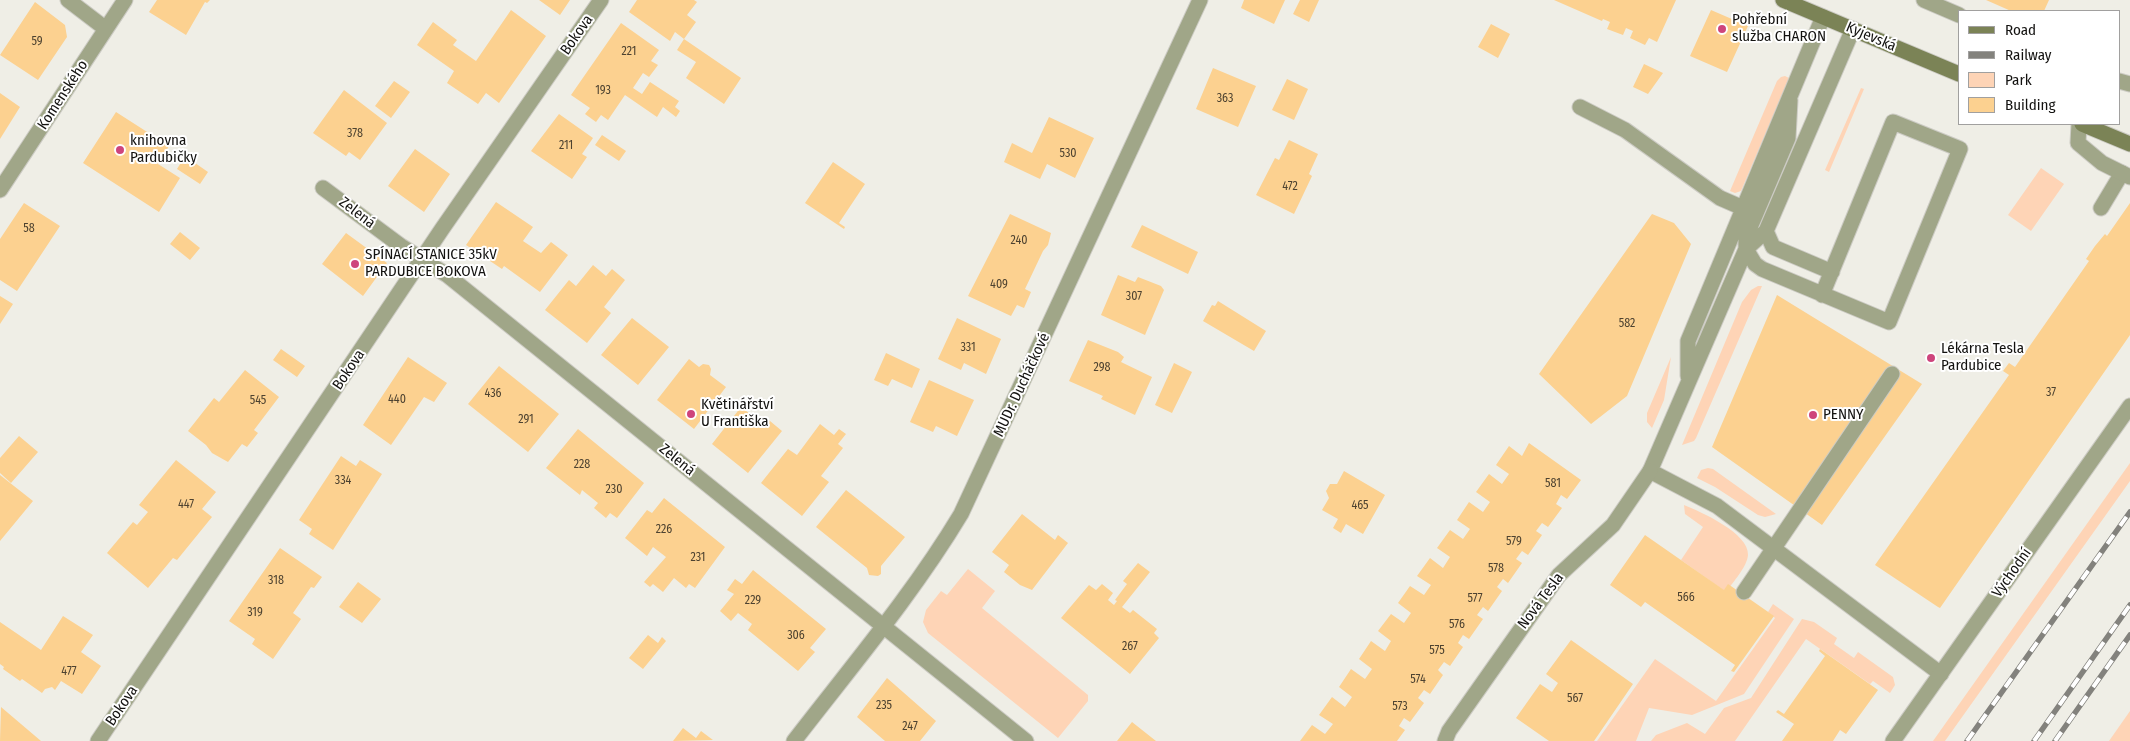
<!DOCTYPE html>
<meta charset="utf-8">
<style>
body{margin:0}
#map{position:relative;width:2130px;height:741px;overflow:hidden;background:#efeee6;font-family:"Fira Sans Condensed",sans-serif}
canvas{display:block}
.legend{position:absolute;left:1958px;top:10px;width:162px;height:115px;box-sizing:border-box;background:#fff;border:1px solid #a1a09f;margin:0;padding:6px 9px;list-style:none;font-size:15px;color:#131210}
.legend li{display:flex;align-items:center;gap:10px;height:25px}
.legend b{width:25px;border:1px solid #a1a09f}
</style>
<div id="map">
<canvas width="2130" height="741"></canvas>
<ul class="legend">
<li><b style="height:6px;background:#7b8356"></b>Road</li>
<li><b style="height:6px;background:#83827d"></b>Railway</li>
<li><b style="height:14px;background:#fed4b6"></b>Park</li>
<li><b style="height:14px;background:#fcd190"></b>Building</li>
</ul>
</div>
<script>
const c = document.querySelector('canvas').getContext('2d');
c.lineJoin = 'round';
function paint(path, color) { c.fillStyle = color; c.fill(path, 'evenodd'); }
function trace(path, color, width, dash) { c.strokeStyle = color; c.lineWidth = width; c.lineCap = dash ? 'butt' : 'round'; c.setLineDash(dash || []); c.stroke(path); }
function write(font, color, halo, rows, align = 'center') {
  c.font = font + ' "Fira Sans Condensed",sans-serif'; c.lineWidth = 4; c.setLineDash([]); c.textBaseline = 'middle'; c.strokeStyle = halo; c.fillStyle = color; for (const [text, x, y, turn = 0] of rows) {
    c.save(); c.translate(x, y); c.rotate((+turn || 0) * Math.PI / 180); c.textAlign = isNaN(turn) ? turn : align; if (halo) c.strokeText(text, 0, 0); c.fillText(text, 0, 0); c.restore();
  }
}
paint(new Path2D(`
 M1785,76L1789,78L1741,191L1735,193L1730,191L1777,81L1781,77Z
 M1861,88L1864,89L1829,172L1825,170Z
 M2041,168L2064,184L2031,231L2008,215Z
 M1758,286H1762L1696,438L1694,441L1682,445L1742,302L1751,290Z
 M1671,357L1664,400L1652,428L1647,422V413Z
 M2130,463V481L1945,741H1933Z
 M1708,468L1713,469L1776,514L1765,517L1758,515L1715,487L1697,478L1701,470Z
 M1684,505C1701,512 1749,533 1748,555C1747,567 1733,582 1726,592L1681,560L1703,527L1685,514Z
 M968,569L995,591L982,608L1088,695V701L1058,738L928,633L923,622L926,610L941,591L947,595Z
 M1773,604L1794,619L1744,694L1692,715L1649,708L1636,741H1597L1655,659L1716,701L1775,618L1768,612Z
 M1802,619L1814,622L1837,638L1834,644L1854,658L1858,652L1893,677L1895,685L1890,693L1873,681L1870,684L1806,639L1735,741H1651L1656,735L1687,723L1705,734L1724,708L1751,698Z
 M2130,711V741H2109Z`), '#fed4b6');
paint(new Path2D(`
 M157,0H210L207,3L205,2L186,35L149,12Z
 M539,0H570L560,15Z
 M637,0H694L697,2L687,15L696,22L684,39L675,32L670,41L629,12Z
 M1244,0H1285L1274,24L1241,8Z
 M1300,0H1319L1309,22L1293,14Z
 M1554,0H1676L1657,42L1649,38L1645,45L1630,38L1633,31L1626,28L1623,35L1607,29L1610,22L1603,19L1602,21Z
 M1986,0H2049L2044,11H2011Z
 M35,2L65,25L67,37L38,80L0,55Z
 M511,10L546,36L499,103L486,93L478,104L447,83L454,71L417,45L433,22L457,40L453,45L476,61Z
 M1711,10L1748,26L1727,72L1690,56Z
 M621,23L659,50L651,61L658,65L649,77L643,73L633,88L642,94L650,82L679,101L675,107L680,111L676,117L663,107L657,117L625,95L608,120L601,115L596,122L585,114L590,108L571,95Z
 M1491,24L1510,34L1498,58L1478,47Z
 M684,39L741,78L724,104L686,78L696,62L677,50Z
 M1644,64L1663,73L1648,94L1633,87Z
 M1213,68L1256,86L1238,127L1196,109Z
 M1287,79L1308,89L1294,120L1272,110Z
 M394,81L410,92L391,118L375,106Z
 M344,90L387,123L360,160L349,152L346,156L313,133Z
 M0,93L20,107L0,139Z
 M116,112L169,146L158,164L180,178L159,212L83,163Z
 M559,114L593,138L582,154L587,157L572,179L531,151Z
 M1049,117L1094,138L1075,178L1047,164L1040,179L1004,162L1012,143L1032,153Z
 M602,135L626,151L619,161L595,145Z
 M1289,140L1318,154L1309,174L1312,176L1294,214L1256,195L1275,158L1279,160Z
 M415,149L450,174L424,212L388,186Z
 M185,156L208,172L200,184L177,169Z
 M833,162L865,184L839,223L845,227L844,229L805,203Z
 M496,202L533,227L523,241L541,253L551,242L568,255L540,292L504,266L502,269L466,245Z
 M24,203L60,226L17,291L0,280V239Z
 M2130,203V335L1940,608L1938,607L1875,565L2009,375L2003,371L2009,363L2015,367L2089,261L2086,259L2095,246L2105,234L2107,236Z
 M1010,214L1051,233L1048,245L1043,251L1025,289L1031,292L1024,308L1017,305L1011,316L968,296Z
 M1652,214L1674,223L1691,244L1627,396L1591,424L1539,374Z
 M1142,225L1198,252L1188,274L1131,247Z
 M180,232L200,248L190,260L170,244Z
 M346,233L387,263L363,296L322,264Z
 M593,265L606,276L612,269L625,280L604,307L611,313L587,343L545,310L569,280L576,286Z
 M1118,275L1135,282L1138,277L1161,286L1164,290L1145,335L1101,315Z
 M1777,295L1922,384L1822,525L1712,447Z
 M0,296L13,304L0,324Z
 M1218,301L1266,331L1254,351L1203,321L1212,305L1215,306Z
 M632,318L669,347L638,385L601,355Z
 M957,318L1001,339L986,374L964,363L961,370L938,359Z
 M1088,340L1118,352L1124,357L1121,362L1152,377L1135,415L1101,399L1103,396L1069,381Z
 M281,349L305,366L297,377L273,360Z
 M886,353L920,369L912,388L892,379L888,386L874,380Z
 M408,357L447,383L434,402L424,397L391,445L363,425Z
 M689,359L699,367L703,364L709,365L711,369L710,375L726,387L694,429L657,400Z
 M1174,363L1192,372L1172,413L1155,405Z
 M499,366L559,414L528,452L468,404Z
 M245,370L279,397L254,430L258,433L247,447L242,444L228,462L212,453L206,445L188,431L214,398L219,402Z
 M929,380L974,400L957,436L936,426L933,432L910,422Z
 M741,407L759,421L764,416L782,431L748,473L712,444Z
 M820,424L834,435L839,429L846,434L838,444L843,448L821,476L829,482L802,516L761,483L788,449L797,455Z
 M578,429L644,483L617,518L610,513L606,518L594,508L598,503L582,490L580,495L546,468Z
 M19,436L38,452L11,483L0,473V458Z
 M1529,443L1581,480L1567,499L1561,495L1556,504L1562,508L1548,527L1542,523L1536,531L1542,535L1528,555L1522,551L1516,559L1522,563L1508,583L1503,579L1497,587L1502,591L1488,611L1483,607L1477,615L1483,619L1469,639L1463,635L1458,643L1463,647L1450,666L1444,662L1438,670L1443,675L1430,694L1424,690L1418,698L1424,703L1410,722L1404,718L1399,726L1405,730L1397,741H1300L1312,725L1325,734L1333,724L1319,715L1332,697L1345,707L1352,697L1339,687L1351,669L1365,679L1372,669L1359,659L1371,641L1385,651L1391,641L1378,631L1391,614L1404,623L1411,613L1398,603L1410,586L1424,595L1431,585L1417,576L1430,558L1443,568L1450,557L1437,548L1450,530L1463,539L1470,529L1457,520L1469,502L1483,512L1490,502L1476,492L1489,474L1502,484L1509,474L1496,465L1509,446L1522,456Z
 M341,456L356,466L360,460L382,474L333,550L309,534L312,529L299,520Z
 M176,460L216,492L202,509L212,517L177,560L173,558L148,588L107,553L133,522L137,525L148,512L139,505Z
 M1344,471L1385,495L1363,534L1346,524L1341,533L1333,528L1338,519L1322,510L1329,498L1326,491L1330,484H1337Z
 M0,475L33,501L0,541Z
 M846,490L905,537L881,566V574L878,576L869,575L867,568L816,527Z
 M664,498L725,547L695,588L689,584L686,588L674,578L663,592L653,584L650,587L644,582L666,557L653,547L647,556L625,538L647,510L652,513Z
 M1022,514L1055,540L1058,535L1068,543L1032,590L1020,585L1004,572L1009,565L992,552Z
 M1645,535L1724,590L1728,584L1774,616L1734,672L1731,671L1735,665L1645,602L1641,607L1610,585Z
 M280,548L322,577L314,588L311,587L293,613L301,619L273,659L252,644L255,639L229,621Z
 M1138,563L1150,572L1122,607L1130,613L1133,610L1157,629L1154,633L1159,638L1130,674L1061,618L1089,585L1096,590L1102,584L1113,593L1108,600L1114,605L1117,601L1115,600L1127,584L1123,581Z
 M753,570L826,629L810,648L815,652L798,671L748,630L752,624L738,613L731,621L720,611L734,594L727,590L735,579L742,584Z
 M358,582L381,599L362,623L339,607Z
 M63,616L93,635L81,652L101,666L82,694L61,681L55,690L52,687L45,689L42,693L22,679L20,681L3,669L4,667L0,664V622L41,650Z
 M648,635L658,643L662,637L666,641L643,669L629,658Z
 M1571,640L1633,684L1594,741H1549L1516,718L1540,684L1552,692L1558,683L1546,674Z
 M1820,649L1878,690L1846,734L1840,730L1833,741H1782L1794,724L1776,712L1778,710L1784,714L1825,656L1819,651Z
 M887,678L936,721L920,741H885L857,717Z
 M1,707L41,741H0Z
 M1132,722L1156,741H1117Z
 M683,728L696,738L701,731L713,740L673,741Z`), '#fcd190');
const lane = new Path2D(`
 M1790,100L1788,138L1751,225L1746,237V249L1650,471L1717,506L1941,674
 M1580,107L1625,130L1720,198L1743,208
 M2101,208L2122,173
 M1766,231L1773,247L1832,272
 M1746,249L1755,264L1762,269L1889,322L1960,149L1893,122L1822,295
 M1746,249L1766,231L1853,29
 M1688,376V341L1823,17
 M1744,592L1892,374`);
const street = new Path2D(`
 M68,0L106,29
 M1924,0L1959,15
 M2119,81L2130,84
 M2079,124L2078,143L2102,163L2130,177
 M323,188L401,246L447,275L1026,741
 M0,190L125,0
 M98,741L442,229L601,0
 M794,741C851,667 913,594 961,514L1200,0
 M1445,741L1449,731L1559,575L1613,525L1650,471
 M1893,741L2130,406`);
const secondary = new Path2D(`
 M1783,0L1959,74
 M2082,124L2130,144`);
trace(lane, '#cccbc4', 17);
trace(street, '#cccbc4', 17);
trace(secondary, '#cccbc4', 17);
trace(lane, '#a0a688', 15);
trace(street, '#a0a688', 15);
trace(secondary, '#7b8356', 15);
const rail = new Path2D(`
 M1967,741L2130,512
 M2034,741L2130,605
 M2055,741L2130,635`);
trace(rail, '#83827d', 5.5);
trace(rail, '#fff', 4, [11]);
for (const [x, y, r, color] of [
 [1722,29,5,"#ce447c"],
 [120,150,5,"#ce447c"],
 [355,264,5,"#ce447c"],
 [1931,358,5,"#ce447c"],
 [691,414,5,"#ce447c"],
 [1813,415,5,"#ce447c"]
]) { const dot = new Path2D(); dot.arc(x, y, r, 0, 2 * Math.PI); c.fillStyle = color; c.fill(dot); trace(dot, '#fff', 2); }
write('12px', '#4d4230', null, [
 ["59",37,42],
 ["221",629,52],
 ["193",603,91],
 ["363",1225,99],
 ["378",355,134],
 ["211",566,146],
 ["530",1068,154],
 ["472",1290,187],
 ["58",29,229],
 ["240",1019,241],
 ["409",999,285],
 ["307",1134,297],
 ["582",1627,324],
 ["331",968,348],
 ["298",1102,368],
 ["37",2051,393],
 ["436",493,394],
 ["440",397,400],
 ["545",258,401],
 ["291",526,420],
 ["228",582,465],
 ["334",343,481],
 ["581",1553,484],
 ["230",614,490],
 ["447",186,505],
 ["465",1360,506],
 ["226",664,530],
 ["579",1514,542],
 ["231",698,558],
 ["578",1496,569],
 ["318",276,581],
 ["566",1686,598],
 ["577",1475,599],
 ["229",753,601],
 ["319",255,613],
 ["576",1457,625],
 ["306",796,636],
 ["267",1130,647],
 ["575",1437,651],
 ["477",69,672],
 ["574",1418,680],
 ["567",1575,699],
 ["235",884,706],
 ["573",1400,707],
 ["247",910,727]
]);
write('15px', '#131210', '#fff', [
 ["Pohřební",1732,20],
 ["služba CHARON",1732,37],
 ["knihovna",130,141],
 ["Pardubičky",130,158],
 ["SPÍNACÍ STANICE 35kV",365,255],
 ["PARDUBICE BOKOVA",365,272],
 ["Lékárna Tesla",1941,349],
 ["Pardubice",1941,366],
 ["Květinářství",701,405],
 ["U Františka",701,422],
 ["PENNY",1823,415]
], 'left');
write('15px', '#131210', '#fff', [
 ["Bokova",577,35,-55],
 ["Kyjevská",1871,37,23],
 ["Komenského",63,95,-57],
 ["Zelená",357,213,37],
 ["Bokova",349,370,-56],
 ["MUDr. Ducháčkové",1022,385,-65],
 ["Zelená",677,460,39],
 ["Východní",2012,573,-55],
 ["Nová Tesla",1541,601,-53],
 ["Bokova",122,706,-56]
]);
</script>
